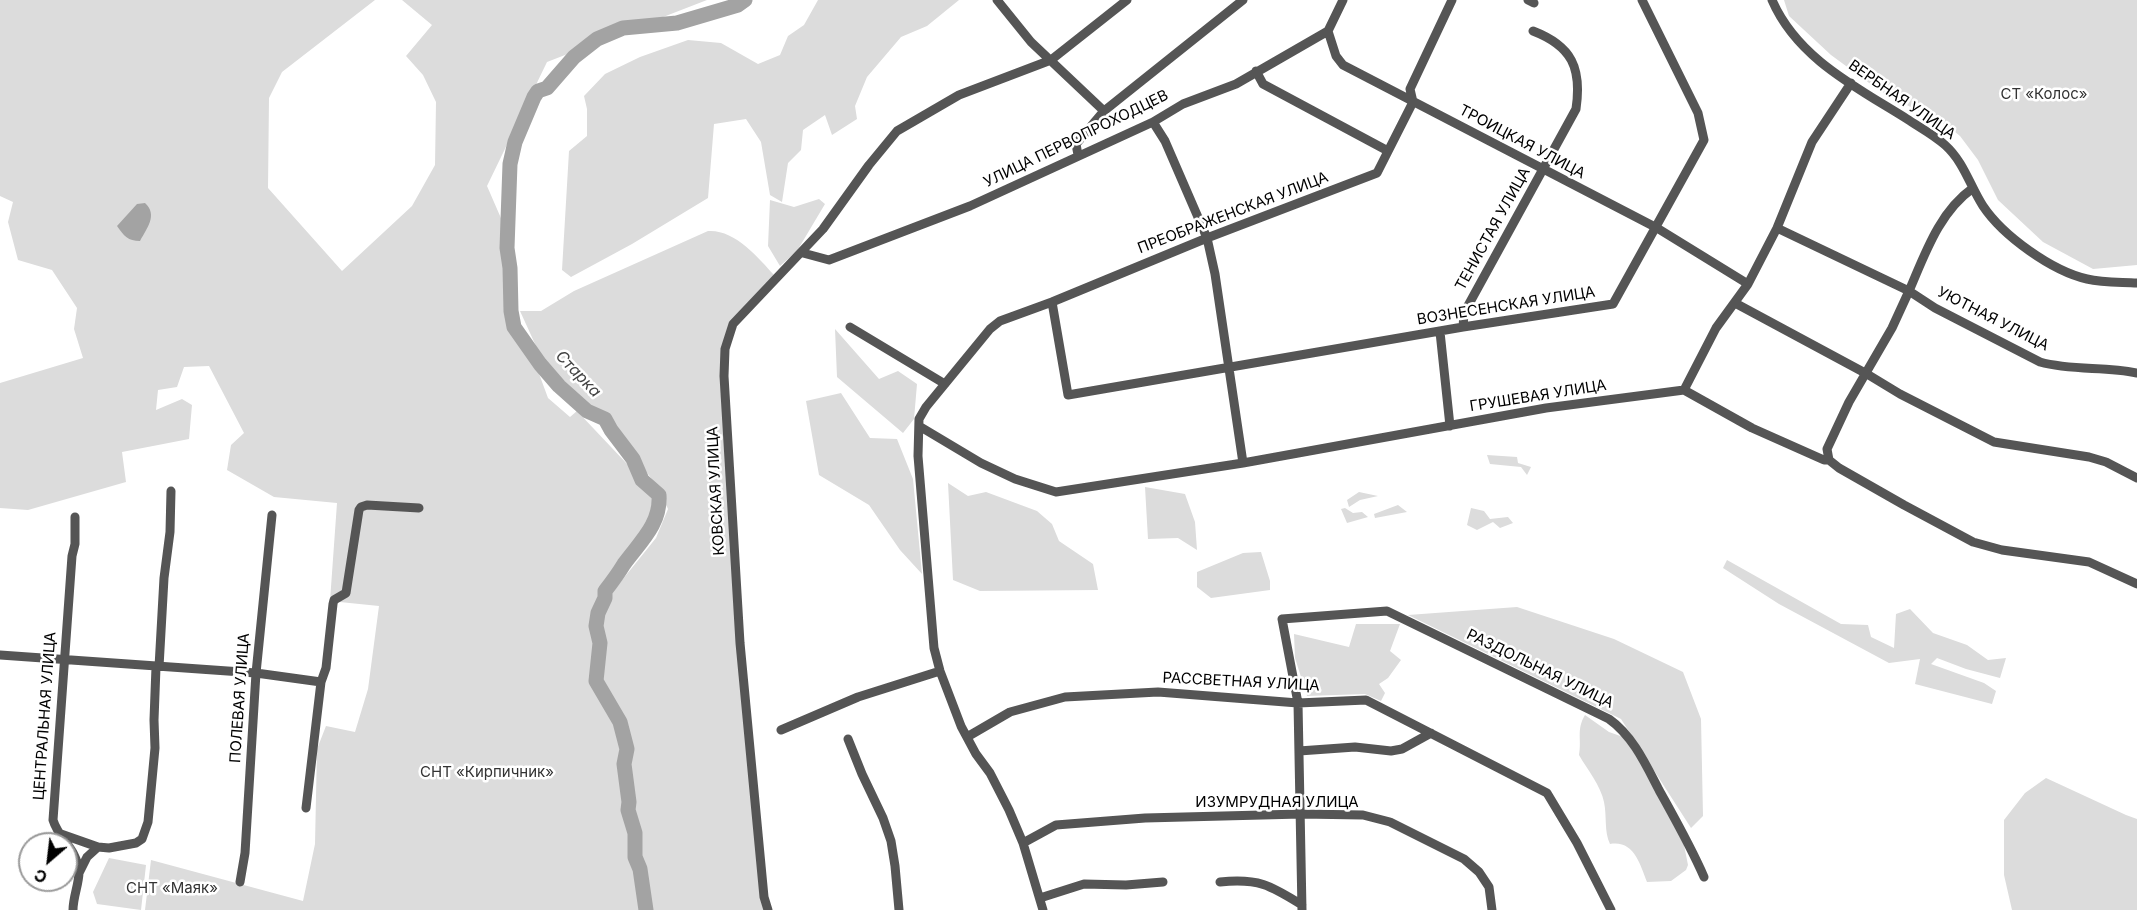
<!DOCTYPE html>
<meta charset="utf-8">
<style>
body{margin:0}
#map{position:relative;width:2137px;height:910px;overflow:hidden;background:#fff;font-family:Inter,sans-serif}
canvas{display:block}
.north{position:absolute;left:18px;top:832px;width:60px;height:60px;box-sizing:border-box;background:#fff;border:2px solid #999;border-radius:50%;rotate:208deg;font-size:16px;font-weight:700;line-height:24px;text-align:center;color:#000}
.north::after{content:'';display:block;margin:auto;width:21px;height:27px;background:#000;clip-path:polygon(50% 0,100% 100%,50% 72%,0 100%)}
</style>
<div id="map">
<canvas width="2137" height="910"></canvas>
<div class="north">С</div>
</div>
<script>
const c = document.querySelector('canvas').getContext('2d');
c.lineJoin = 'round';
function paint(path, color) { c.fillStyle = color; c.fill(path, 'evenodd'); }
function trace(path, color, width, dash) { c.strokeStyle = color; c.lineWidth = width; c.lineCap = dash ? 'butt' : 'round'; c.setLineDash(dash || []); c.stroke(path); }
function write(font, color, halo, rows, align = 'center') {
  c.font = font + ' Inter,sans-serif'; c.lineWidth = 5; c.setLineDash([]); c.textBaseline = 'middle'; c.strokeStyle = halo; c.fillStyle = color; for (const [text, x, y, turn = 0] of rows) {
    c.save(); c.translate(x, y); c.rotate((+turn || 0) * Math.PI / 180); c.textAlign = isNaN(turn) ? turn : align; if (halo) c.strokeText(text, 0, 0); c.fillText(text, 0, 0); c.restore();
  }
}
paint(new Path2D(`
 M0,0H375L282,72L269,98L268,188L342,271L412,206L435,165L436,102L423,75L406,56L432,25L402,0H707L547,62L487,186L507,232L514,306L548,398L570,417L577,411L629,466L633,459L642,480L659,495C661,524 640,542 624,564C618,574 612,582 605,591V598L598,613L596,626L600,643L596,681L607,697L598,681L602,644L597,626L599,614L606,600L656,538L668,509L658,487L623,442L608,416L589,408L541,357L520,311H541L574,291L708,231C734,229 758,257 774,275L731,321L721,349L764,910H145L151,860L303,901L315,844L317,749L326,726L355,732L368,689L379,606L330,601L337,503L274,497L227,470L231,445L244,433L209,366L184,367L177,387L158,390L156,410L182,399L192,405L189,439L122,452L126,482L28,510L0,508V383L83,358L74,329L77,308L52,270L18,260L8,222L13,202L0,196ZM609,701L621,720L629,750L626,764L630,801V811L637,834V855L642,869L645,899L640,869L635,857V833L628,810L629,802L624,764L627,749L620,722Z
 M818,0H959L927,26L901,37L867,77L855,106L857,119L832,135L825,115L803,130L801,150L788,163L782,202L770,195L761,142L746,119L714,124L708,198L632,244L571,277L562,270L569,151L587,136V109L584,96L605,74L640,57L688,40L721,43L758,64L780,55L788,36L804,25Z
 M1784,0H2137V265L2093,269L2043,242L1998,200L1978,160L1960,136L1949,127L1880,91L1831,55L1789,16Z
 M819,199L825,204L797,251L780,266L768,246L770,200L794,207Z
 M835,329L879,379L898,371L917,384L914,419L903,433L837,377Z
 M841,393L870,438L897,439L913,479L922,574L900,550L869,505L819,475L806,401Z
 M1487,455L1517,457L1518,463L1531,467L1527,475L1521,467L1490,464Z
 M948,483L968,496L986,492L1037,511L1052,524L1059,541L1093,564L1098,590L980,591L953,580Z
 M1145,487L1185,494L1195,522L1197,550L1178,538L1148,539Z
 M1359,492L1378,496L1360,500L1349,507L1347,500Z
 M1398,505L1407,512L1375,518L1374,514Z
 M1345,508L1353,513L1362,512L1368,517L1347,523L1341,509Z
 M1471,508L1484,511L1490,519L1508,517L1513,523L1500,528L1493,522L1477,530L1467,525Z
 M1261,552L1270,581V590L1211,598L1197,587V572L1243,553Z
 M1727,560L1841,624L1868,625L1871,637L1894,648L1896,614L1910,609L1933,633L1967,645L1988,660L2006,658L2000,678L1966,669L1937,658L1931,664L1984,683L1996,691L1992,704L1915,684L1920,659L1889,663L1779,604L1723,568Z
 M1517,607L1614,639L1683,672L1701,719L1703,816L1691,828L1621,719L1408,615Z
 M1356,624H1400L1390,651L1401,660L1388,678L1379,684L1385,693L1381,701L1365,694L1307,696L1295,658L1294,634L1349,647Z
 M1585,715L1609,732L1626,738L1636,752L1684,845L1688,865L1686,870L1671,881L1647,882C1640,864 1634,840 1610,844C1604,832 1607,816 1604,802C1601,786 1587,769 1579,755C1582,739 1576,730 1585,715Z
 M2046,778L2126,815L2137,819V910H2012L2004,875V820L2025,793Z
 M109,858L146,865L141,910L97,904L93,892Z`), '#dcdcdc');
paint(new Path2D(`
 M145,203C158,215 147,228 140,241C128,241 124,236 117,226L137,204Z`), '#a3a3a3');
trace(new Path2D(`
 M646,910L640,869L635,857V833L628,810L629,802L624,764L627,749L620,722L596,681L600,643L596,626L598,613L605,598V591C612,582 618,574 624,564C640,542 661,524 659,495L642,480L633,459L611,430L605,419L587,411L559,386L540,364L514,327L511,311L510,268L507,248L510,164L515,142L534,97L538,91L547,88L574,57L597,39L623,28L677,23L738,5L745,0`), '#a3a3a3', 15);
trace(new Path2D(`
 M997,0L1031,42L1104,111
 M1343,0L1328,31L1336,56L1343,65L1657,228L1748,284
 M1528,0L1534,3
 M1772,0C1797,58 1856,87 1907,119C1919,127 1934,135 1945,145C1964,162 1970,186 1983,206C2003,236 2052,271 2087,279C2103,283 2120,282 2137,283
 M1256,71L1263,84L1388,151
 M1153,122L1165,141L1207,238L1215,274L1243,463
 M1078,155L1076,144L1104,111L1243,0
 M1777,228L1909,291C1925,254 1939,212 1973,188
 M803,253L829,260L970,206L1153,122L1183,104L1236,84L1328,31
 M1052,302L1068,395L1463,327L1613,304L1704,140L1698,113L1642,0
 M1735,303L1867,374L1900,394L1994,442L2089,457L2106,462L2137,478
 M850,327L945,384
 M1463,327L1464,313L1576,109C1582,68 1572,46 1533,31
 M1440,332L1450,426
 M1684,390L1716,328L1748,284L1777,228L1812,142L1851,83
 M919,426L981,463L1015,479L1056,492L1243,463L1546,408L1684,390L1752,428L1824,460H1829L1839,468L1904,505L1973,542L2002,550L2089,562L2137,584
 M1829,460L1827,449L1849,402L1892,328L1909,291L1935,308L2040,362C2072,371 2105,366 2137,373
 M0,655L256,673L321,682
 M159,667L164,578L170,532L171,491
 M781,730L858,697L940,671
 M967,737L1010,712L1065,697L1158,692L1298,703L1366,700L1547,793L1577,843L1611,910
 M848,739L862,774L883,818L891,841L895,866L899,910
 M1299,751L1355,747L1391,751L1402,749L1431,733
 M306,808L321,682L326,668L333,604L334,600L346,593L359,510L361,507L367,505L419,508
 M61,834L98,847L109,848L136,843L142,839L148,822L155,748L154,720L156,667
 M1023,843L1056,825L1145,818L1301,814L1363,815L1390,822L1464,859L1479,872L1489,887L1492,910
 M79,873L87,857L98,847
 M240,882L245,853L256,673L272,515
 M1220,882C1258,878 1270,885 1302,905
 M1040,898L1084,884L1126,885L1163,882
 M73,910C73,897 79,884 79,872C77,848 59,840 53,820L72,556L75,544V517
 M768,910L764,897L740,643L724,376L725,349L733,324L823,229L869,165L897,131L959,95L1051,60L1127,0
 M1043,910L1023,843L1009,810L990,773L976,754L961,726L940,671L934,648L918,456L919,419L926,407L990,329L1000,321L1052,302L1207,238L1377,173L1413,102L1410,89L1452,0
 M1302,910L1298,703L1282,619L1387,611L1609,719C1633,736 1646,765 1659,790C1675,819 1691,847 1704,877`), '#555', 9);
write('15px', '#333', '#fff', [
 ["СТ «Колос»",2044,94],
 ["СНТ «Кирпичник»",487,772],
 ["СНТ «Маяк»",172,888]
]);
write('15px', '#000', '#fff', [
 ["ВЕРБНАЯ УЛИЦА",1902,100,35],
 ["УЛИЦА ПЕРВОПРОХОДЦЕВ",1076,139,-26],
 ["ТРОИЦКАЯ УЛИЦА",1522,142,28],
 ["ПРЕОБРАЖЕНСКАЯ УЛИЦА",1233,213,-21],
 ["ТЕНИСТАЯ УЛИЦА",1493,229,-61],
 ["ВОЗНЕСЕНСКАЯ УЛИЦА",1506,306,-9],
 ["УЮТНАЯ УЛИЦА",1993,319,27],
 ["ГРУШЕВАЯ УЛИЦА",1538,396,-9],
 ["КОВСКАЯ УЛИЦА",716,491,-93],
 ["РАЗДОЛЬНАЯ УЛИЦА",1540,669,26],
 ["РАССВЕТНАЯ УЛИЦА",1241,682,3],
 ["ПОЛЕВАЯ УЛИЦА",240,698,-86],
 ["ЦЕНТРАЛЬНАЯ УЛИЦА",45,716,-86],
 ["ИЗУМРУДНАЯ УЛИЦА",1277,802]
]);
write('italic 16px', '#444', '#fff', [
 ["Старка",578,374,46]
]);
</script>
